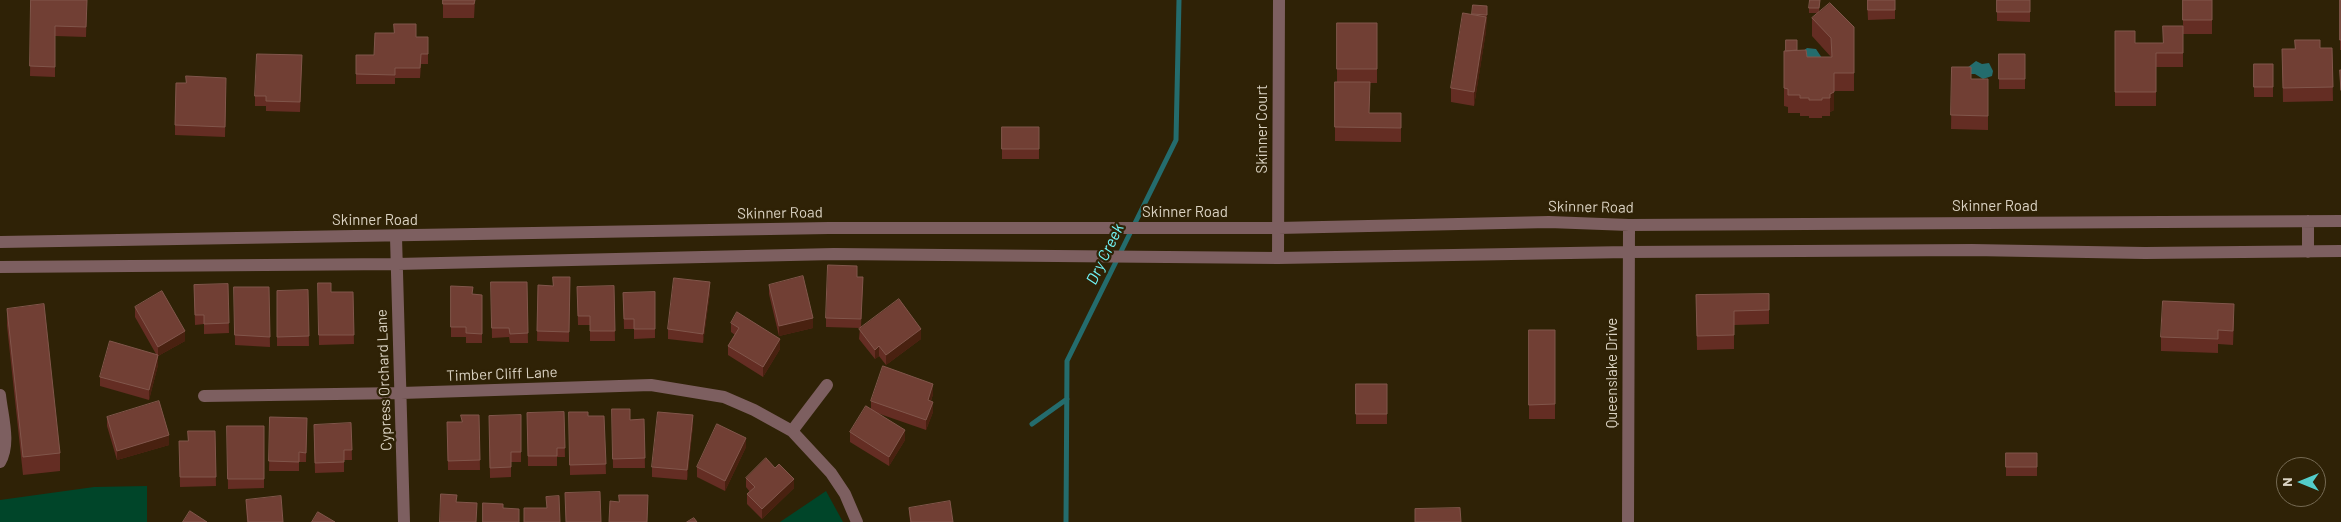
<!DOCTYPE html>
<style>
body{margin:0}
#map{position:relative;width:2341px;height:522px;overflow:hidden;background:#2f2206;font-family:Barlow,sans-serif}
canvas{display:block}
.north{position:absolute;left:2276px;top:457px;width:50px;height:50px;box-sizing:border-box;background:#2f2206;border:1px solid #746952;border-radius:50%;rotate:270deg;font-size:14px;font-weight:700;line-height:20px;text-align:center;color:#dbd3c3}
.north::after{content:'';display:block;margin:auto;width:18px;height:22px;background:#53cdca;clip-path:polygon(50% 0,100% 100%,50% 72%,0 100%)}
</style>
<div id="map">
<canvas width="2341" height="522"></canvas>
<div class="north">N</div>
</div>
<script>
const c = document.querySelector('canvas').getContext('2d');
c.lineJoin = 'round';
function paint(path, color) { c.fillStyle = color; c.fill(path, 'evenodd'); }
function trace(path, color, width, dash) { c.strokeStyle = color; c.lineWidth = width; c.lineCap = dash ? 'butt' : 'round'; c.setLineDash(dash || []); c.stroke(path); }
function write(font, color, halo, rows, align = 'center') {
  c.font = font + ' Barlow,sans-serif'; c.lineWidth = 4.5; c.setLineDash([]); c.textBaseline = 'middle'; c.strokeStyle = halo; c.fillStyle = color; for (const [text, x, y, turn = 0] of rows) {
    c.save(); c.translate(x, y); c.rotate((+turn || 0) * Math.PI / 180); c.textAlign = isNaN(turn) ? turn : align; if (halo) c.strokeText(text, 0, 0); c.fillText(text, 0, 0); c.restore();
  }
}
paint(new Path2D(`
 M147,486V522H0V500L94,487Z
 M826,491L843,522H780Z`), '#004529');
paint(new Path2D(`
 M1807,48L1816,49L1824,61L1810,65L1802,52Z
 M1976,61L1982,64L1989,63L1993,71L1992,76L1983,79L1975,74H1970L1967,68Z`), '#246c6d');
trace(new Path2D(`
 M1032,424L1067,399
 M1066,522L1067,361L1176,140L1179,0`), '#246c6d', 5);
trace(new Path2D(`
 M2308,221V252
 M396,237L404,522
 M0,242L829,228H1278L1549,222L1629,225L2341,221
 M1278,258L1279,0
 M0,267L397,264L834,254L1278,258L1628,252L1972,250L2145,253L2341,251
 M0,395C2,415 11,444 0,462
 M204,396L401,393L651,385L724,397L754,410L792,431L831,473L845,494L857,522
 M792,431L827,385
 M1628,522L1629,225`), '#7d5f60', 12);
paint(new Path2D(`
 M31,0H87L86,37L55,36V77L30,76Z
 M443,0H475L474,18H443Z
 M1820,0L1819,12L1854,27V91H1834V110L1830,112V116H1822V118H1809V116H1800V113H1788V107L1784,106V51L1797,50L1807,57H1831L1812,36V18L1817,13H1809V8Z
 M1867,0H1895V19L1868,20Z
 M1997,0H2030V22L1997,21Z
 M2183,0H2212V34H2183Z
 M2340,0H2341V50H2340Z
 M1473,5L1487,11L1486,31L1474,106L1451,102V88L1472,15Z
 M1337,23H1377V83H1370L1369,113H1401V142L1335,141V127L1337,82Z
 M2183,26V67H2156V106H2115V31L2135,43H2163Z
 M416,37H428V64H421L420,78H395V84H356V55H374Z
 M2332,48L2333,101L2283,102L2282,49Z
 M1999,54H2025V89H1999Z
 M302,55L300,112L266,111V106H255V96Z
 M2254,64H2273V97H2254Z
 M1952,67L1971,79H1988V130L1951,129Z
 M186,83L226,87L225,137L175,135V125Z
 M1002,127H1039V159H1002Z
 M570,277L569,342L537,341L538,285L553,286Z
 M857,277H863L861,328L921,339L886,365L879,356L875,359L859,339L860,328L826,327V318Z
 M491,282H527L528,343H510L509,337L492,338Z
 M318,283L331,292H353L354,344L319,345Z
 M228,284L229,333L204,334V324L195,325L194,285Z
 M769,285L813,328L779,336L769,294Z
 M451,286L473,294L482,295V343H466V337H451Z
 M614,286L615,341H590V325H578L577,287Z
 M234,287H269L270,347L235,345Z
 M308,290L309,346H277V291Z
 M655,292V338L634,339V329H624L623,293Z
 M710,292L703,343L668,339V329Z
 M1769,294V324L1734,325V349L1697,350L1696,295Z
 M135,307L185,341L158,356V365L149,400L100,386V377L156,354L135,317Z
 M7,309L60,453V471L23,475L7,326Z
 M2234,318L2233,345L2218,344V353L2161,351V337Z
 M731,323L780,349L763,377L728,355V346L735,335L731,332Z
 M1529,330H1555V419H1529Z
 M1356,384H1387V424H1356Z
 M933,394L931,401L933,412L926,430L877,413L905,440L889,466L850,442V432L871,409V401Z
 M612,409L630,420L644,419L645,468H613Z
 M564,412L565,457H557V466H528L527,413Z
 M569,412L588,416H604L606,474L570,475Z
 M479,415L480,470H448L447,422H461Z
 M521,415V462H511V477L490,478L489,416Z
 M107,417L169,445L117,460L107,426Z
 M270,417L307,418L306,462H299V471H269Z
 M351,423L352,460H344V472L315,473L314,434Z
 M693,425L687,480L652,477V467Z
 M227,426H264V488L228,489Z
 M215,431L216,486L180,487L179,441H188Z
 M746,447L725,491L697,477V467Z
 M2006,453H2037V476H2006Z
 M746,478L794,488L762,519L747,504V494L750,492L746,487Z
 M246,500L283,522H247Z
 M909,508L953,522H910Z`), '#642d23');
paint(new Path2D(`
 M1486,17V31L1474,106V92Z
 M1834,92V110L1830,112V94Z
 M710,282V292L703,343V334Z
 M813,318V328L779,336V326Z
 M921,329V339L886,365V355Z
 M185,331V341L158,356V365L149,400V390L158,357V347Z
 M780,339V349L763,377V367Z
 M879,346V356L875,359V350Z
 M933,384V394L928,410V400Z
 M933,402V412L926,430V420Z
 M693,415V425L687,480V470Z
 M905,430V440L889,466V457Z
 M169,435V445L117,460V451Z
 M746,438V447L725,491V481Z
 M794,479V488L762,519V509Z`), '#492110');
const building = new Path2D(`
 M31,0H87L86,27L55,26V67L30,66Z
 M443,0H475L474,4H443Z
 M1810,0H1820L1819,8H1809Z
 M1868,0H1895V10H1868Z
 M1997,0H2030V12H1997Z
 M2183,0H2212V20H2183Z
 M2340,0H2341V40H2340Z
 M1830,3L1854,27V73H1834V92L1830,94V98H1822V100H1809V98H1800V95H1788V89L1784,88V51L1806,50L1807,57H1832L1831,38L1812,18Z
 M1473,5L1487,6V15L1472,14Z
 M1463,13L1486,17L1474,92L1451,88Z
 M1337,23H1377V69H1337Z
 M394,24H416V37H428V54H421L420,68H395V75L356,74V55H374L375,33H394Z
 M2163,26H2183V53H2156V92H2115V31H2135V43H2163Z
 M1786,40H1797V50L1786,51Z
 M2295,40H2320V48H2332L2333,87L2283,88L2282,49H2295Z
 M257,54L302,55L300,102L266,101V96H255Z
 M1999,54H2025V79H1999Z
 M2254,64H2273V87H2254Z
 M1952,67H1971V79H1988V116L1951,115Z
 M2340,70H2341V90Z
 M186,76L226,78L225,127L175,125L176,83H186Z
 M1335,82H1370L1369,113H1401V128L1335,127Z
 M1002,127H1039V149H1002Z
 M828,265L857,266V277H863L861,319L826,318Z
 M803,276L813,318L779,326L769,285Z
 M553,277H570L569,332L537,331L538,285L553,286Z
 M674,278L710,282L703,334L668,329Z
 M491,282H527L528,333L510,334L509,328H492Z
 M318,283H331V292H353L354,335H319Z
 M228,284L229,323L204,324V315H195L194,285Z
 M451,286L473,287L472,294L482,295V334L466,333V327H451Z
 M614,286L615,331H590V316H578L577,287Z
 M234,287H269L270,337L235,335Z
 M308,290L309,336L277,337V291Z
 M162,291L185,331L158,347L135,307Z
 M655,292V329H634V319H624L623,293Z
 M1769,294V310L1734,311V335L1697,336L1696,295Z
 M899,299L921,329L886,355L879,346L875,350L859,329Z
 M2163,301L2234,304L2233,331L2218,330V339L2161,337Z
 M44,304L60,453L23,457L7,309Z
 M737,312L780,339L763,367L728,346L739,328L731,323Z
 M1529,330H1555V404L1529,405Z
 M110,341L158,355L149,390L100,377Z
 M883,366L933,384L928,400L933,402L926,420L871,401Z
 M1356,384H1387V414H1356Z
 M159,401L169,435L117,451L107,417Z
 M866,406L905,430L889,457L850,432Z
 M612,409H630V420L644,419L645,458L613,459Z
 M564,412L565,448H557V456H528L527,413Z
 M569,412H588V416H604L606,464L570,465Z
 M658,412L693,415L687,470L652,467Z
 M461,415H479L480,460L448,461L447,422H462Z
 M521,415V452H511V467L490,468L489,416Z
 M270,417L307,418L306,453L299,452V462L269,461Z
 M351,423L352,450H344V462L315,463L314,425Z
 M717,424L746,438L725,481L697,467Z
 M227,426H264V479H228Z
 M188,431H215L216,477H180L179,441H188Z
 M2006,453H2037V467H2006Z
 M766,458L775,468L779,464L794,479L762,509L747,494L755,487L746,478Z
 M600,492L601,522H566L565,493Z
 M441,494L457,495L456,502L477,503L476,522H440Z
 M619,495H648L647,522H609L610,501L619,502Z
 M281,496L283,522H248L246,500Z
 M559,496L560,522H524V508H547L546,497Z
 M950,501L953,522H911L909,508Z
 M483,503L503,504V508L519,509V522H483Z
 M1460,508L1461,522H1415V509Z
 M190,511L207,522H183Z
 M318,512L335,522H312Z
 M694,518L697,522H687Z`);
paint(building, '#713f34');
trace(building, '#81564b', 1);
write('15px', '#dbd3c3', '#2f2206', [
 ["Skinner Court",1262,129,-90],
 ["Skinner Road",1995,206],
 ["Skinner Road",1591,207,1],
 ["Skinner Road",1185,212],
 ["Skinner Road",780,213,-1],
 ["Skinner Road",375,220],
 ["Queenslake Drive",1612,373,-90],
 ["Timber Cliff Lane",502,374,-2],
 ["Cypress Orchard Lane",384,380,-92]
]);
write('italic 16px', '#72f8fa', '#2f2206', [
 ["Dry Creek",1105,254,-64]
]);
</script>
